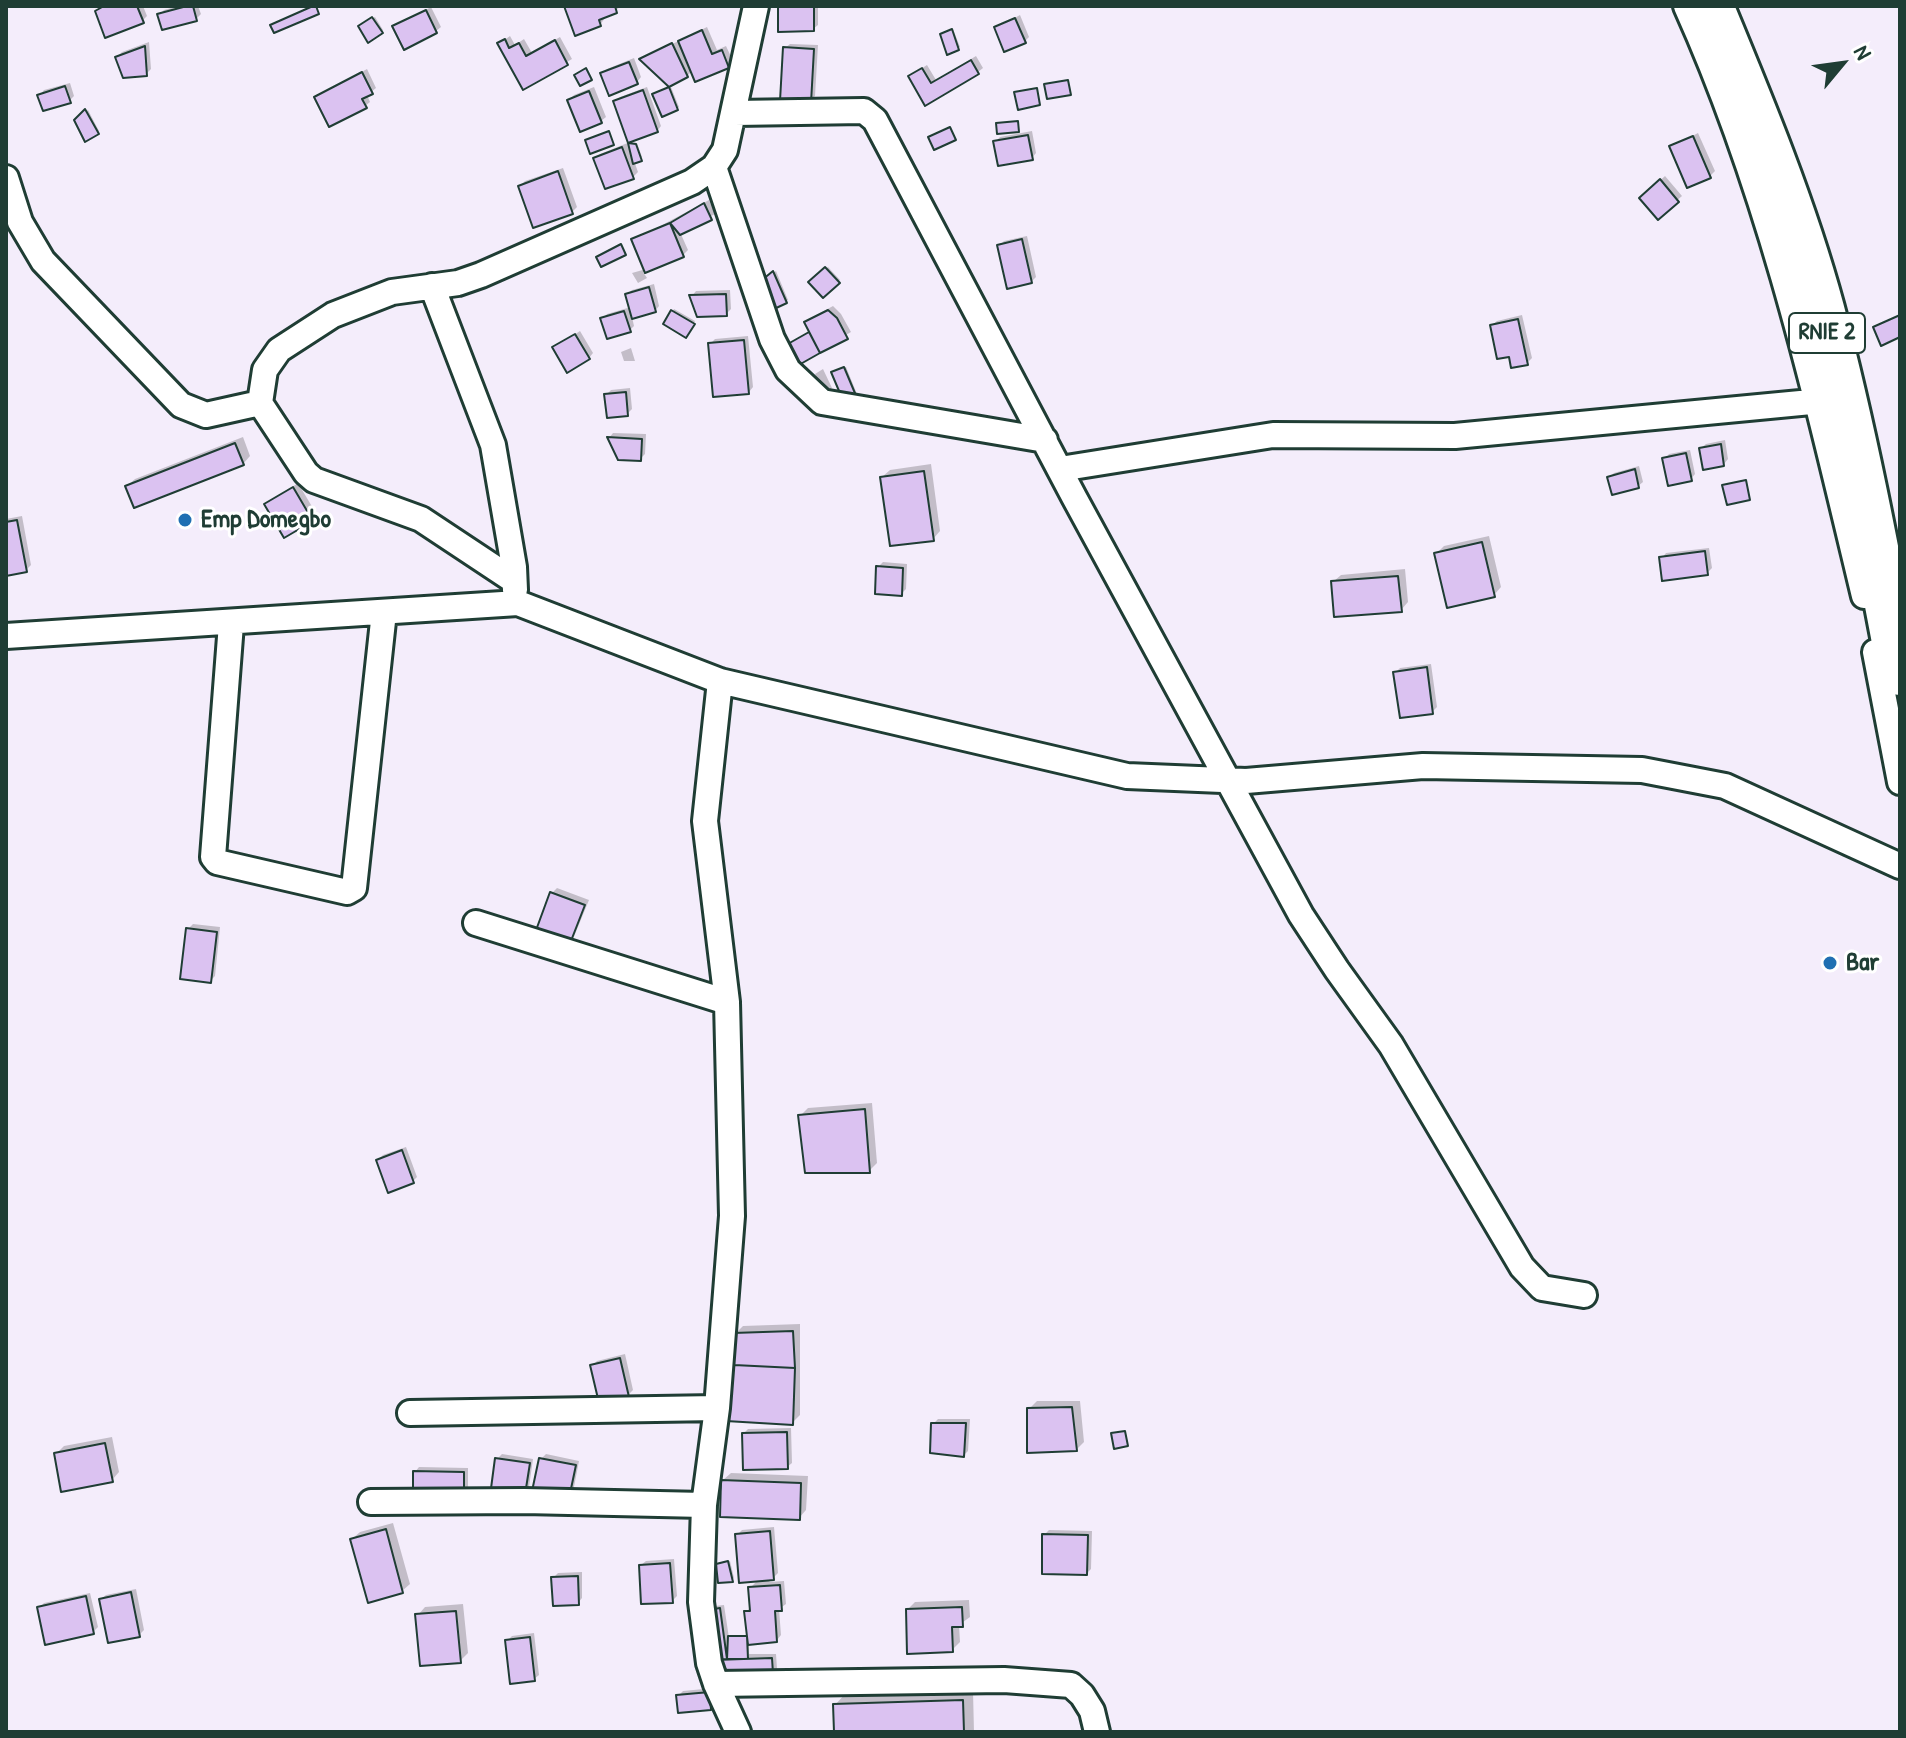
<!DOCTYPE html>
<style>
body{margin:0}
#map{position:relative;width:1906px;height:1738px;overflow:hidden;background:#f4edfb;font-family:"Patrick Hand",sans-serif}
canvas{display:block}
.frame{position:absolute;inset:0;border:8px solid #1f3d34;pointer-events:none}
.north{position:absolute;left:1802px;top:24px;width:80px;height:80px;-webkit-text-stroke:6px #fff;paint-order:stroke;rotate:61deg;font-size:22px;font-weight:700;line-height:32px;text-align:center;color:#1f3d34}
.north::after{content:'';display:block;margin:auto;width:28px;height:36px;background:#1f3d34;clip-path:polygon(50% 0,100% 100%,50% 72%,0 100%)}
</style>
<div id="map">
<canvas width="1906" height="1738"></canvas>
<div class="frame"></div>
<div class="north">N</div>
</div>
<script>
const c = document.querySelector('canvas').getContext('2d');
c.lineJoin = 'round';
function paint(path, color) { c.fillStyle = color; c.fill(path, 'evenodd'); }
function trace(path, color, width, dash) { c.strokeStyle = color; c.lineWidth = width; c.lineCap = dash ? 'butt' : 'round'; c.setLineDash(dash || []); c.stroke(path); }
function write(font, color, halo, rows, align = 'center') {
  c.font = font + ' "Patrick Hand",sans-serif'; c.lineWidth = 6; c.setLineDash([]); c.textBaseline = 'middle'; c.strokeStyle = halo; c.fillStyle = color; for (const [text, x, y, turn = 0] of rows) {
    c.save(); c.translate(x, y); c.rotate((+turn || 0) * Math.PI / 180); c.textAlign = isNaN(turn) ? turn : align; if (halo) c.strokeText(text, 0, 0); c.fillText(text, 0, 0); c.restore();
  }
}
paint(new Path2D(`
 M143,6L147,16L142,21L97,12L104,6Z
 M179,6H198L201,14L196,19L159,15L164,10Z
 M566,6H622L607,15L600,25Z
 M780,6H818V25L813,29Z
 M431,7L441,27L436,31L394,27Z
 M1020,15L1029,37L1025,41L996,28Z
 M375,17L383,30L382,32L362,25Z
 M707,27L717,50L726,46L733,61L728,66L693,70L687,76L642,59Z
 M953,29L960,47L958,48L944,33Z
 M510,36L515,45L524,39L532,53L560,37L572,59L524,87L500,43Z
 M149,42L151,69L146,74L117,57L122,52Z
 M790,44L818,45L815,96L810,101L785,48Z
 M976,56L983,68L978,72L926,103L916,72L927,65L936,80Z
 M634,58L641,77L637,82L602,74L607,69Z
 M367,69L376,88L367,95L370,102L365,106L316,97Z
 M70,83L74,96L69,101L40,95L44,90Z
 M594,87L606,117L601,121L569,100L574,95Z
 M647,87L661,126L657,131L615,102L620,97Z
 M671,87L679,107L677,109L656,93Z
 M88,110L99,131L98,133L76,120Z
 M1032,131L1036,153L1032,158L995,142L1000,137Z
 M1698,133L1715,171L1710,176L1671,147Z
 M630,142L637,143L642,157L634,161L638,172L633,177L596,159L600,154Z
 M563,168L577,207L572,212L520,186L525,181Z
 M1665,176L1682,196L1658,217L1641,198Z
 M709,200L715,214L680,232L688,250L683,255L643,272L647,278L638,283L632,273L646,269L634,240Z
 M1027,236L1036,277L1031,282L999,246L1004,241Z
 M828,267L840,280L823,295L811,282Z
 M776,271L788,300L786,301L764,281Z
 M654,284L659,306L655,311L632,317L634,326L630,330L603,318L607,314L631,307L627,294L632,290Z
 M730,290L731,309L726,314L692,296L696,291Z
 M833,306L841,314L851,332L798,363L788,345L810,331L806,323L811,318Z
 M674,309L695,321L688,334L673,311Z
 M1522,315L1532,358L1527,363L1511,354L1492,325L1497,321Z
 M580,331L593,353L589,358L554,348Z
 M748,336L753,387L749,392L710,344L715,339Z
 M631,348L635,361H624L621,352Z
 M846,367L857,394L856,396L835,371Z
 M823,369L832,388L824,393L815,374Z
 M630,388L632,409L627,414L606,395L611,390Z
 M613,433L646,434L645,454L640,459L609,438Z
 M243,437L250,456L243,464L127,486L135,479Z
 M1725,440L1728,459L1724,464L1701,448L1706,444Z
 M1690,450L1695,474L1691,479L1665,459L1669,454Z
 M931,464L940,531L933,539L882,477L890,470Z
 M1639,466L1643,482L1638,486L1609,477L1614,473Z
 M298,483L317,515L285,535L267,504Z
 M22,516L31,565L26,570L6,574V519Z
 M1489,536L1501,587L1494,595L1436,554L1444,546Z
 M1709,548L1712,568L1707,573L1662,558L1666,553Z
 M883,562L907,564L906,589L901,594L878,567Z
 M1405,569L1408,602L1401,610L1333,582L1341,575Z
 M1431,664L1437,707L1432,712L1396,672L1400,668Z
 M557,888L589,900L573,939L569,944L537,932L552,893Z
 M193,924L220,927L215,976L210,981L188,929Z
 M872,1103L877,1163L869,1171L800,1116L808,1108Z
 M406,1147L417,1177L412,1182L378,1160L383,1155Z
 M800,1324V1415L792,1423L736,1365L735,1334L743,1326Z
 M625,1354L633,1390L628,1395L592,1366L597,1361Z
 M1037,1401H1080L1084,1442L1076,1450L1029,1409Z
 M938,1419H970L968,1451L964,1455L933,1424Z
 M791,1428L792,1463L787,1467L744,1433L748,1429Z
 M112,1437L119,1472L112,1480L56,1454L64,1446Z
 M502,1454L533,1459L528,1494L497,1459Z
 M546,1454L579,1461L572,1497L541,1459Z
 M419,1467L468,1468V1495L415,1472Z
 M731,1473L808,1476L806,1510L799,1518L723,1480Z
 M393,1523L410,1584L402,1591L352,1539L360,1532Z
 M774,1527L778,1573L769,1582L784,1581L786,1604L779,1609L781,1635L777,1640L749,1643V1654H776L778,1683L718,1690L710,1611L715,1606L724,1605L729,1638L732,1635H749L746,1612L752,1606L750,1588L759,1579L737,1535L742,1530Z
 M1049,1530L1092,1531L1091,1569L1087,1573L1044,1535Z
 M674,1559L677,1596L672,1601L641,1565L646,1561Z
 M730,1561L734,1578L732,1580L718,1565Z
 M582,1572V1598L578,1603L553,1578L558,1573Z
 M136,1589L144,1630L139,1635L101,1599L106,1595Z
 M90,1593L98,1627L93,1632L39,1608L44,1603Z
 M969,1600L970,1617L959,1625L960,1642L952,1650L908,1609L915,1602Z
 M463,1604L468,1653L460,1661L418,1615L425,1607Z
 M534,1633L539,1675L534,1679L507,1641L512,1636Z
 M714,1688L715,1703L711,1708L678,1696L683,1691Z
 M973,1691L974,1732H836L835,1705L845,1694Z`), '#0003');
const building = new Path2D(`
 M104,6H137L144,23L105,38L95,11Z
 M187,6H193L197,21L162,30L157,14Z
 M313,6H316L319,14L274,33L270,25Z
 M564,6H615L617,13L599,20L601,26L575,36Z
 M778,6H814V31L778,32Z
 M426,10L437,33L404,50L392,26Z
 M372,17L383,33L368,43L358,26Z
 M1015,18L1026,43L1004,52L994,27Z
 M952,29L959,50L947,55L940,34Z
 M702,30L712,54L722,50L729,68L695,82L678,41Z
 M505,39L509,48L519,43L526,56L555,40L568,65L523,90L497,43Z
 M672,43L688,77L669,87L639,59Z
 M145,46L147,76L123,78L115,57Z
 M783,47L814,49L811,103L780,101Z
 M971,60L979,74L925,106L908,76L922,68L931,83Z
 M629,62L638,84L609,96L600,73Z
 M586,68L592,80L580,86L574,75Z
 M362,72L373,94L362,99L367,108L329,127L314,97Z
 M1068,80L1071,95L1047,99L1044,84Z
 M65,86L71,103L43,111L37,95Z
 M669,87L678,110L662,117L652,94Z
 M1037,88L1040,105L1018,110L1014,92Z
 M643,90L658,132L628,143L613,101Z
 M589,91L602,123L580,132L567,100Z
 M85,109L99,134L85,142L74,120Z
 M1018,121L1019,132L997,134L996,123Z
 M950,127L956,140L934,150L928,137Z
 M609,131L614,145L590,154L585,140Z
 M1028,135L1033,160L998,166L993,141Z
 M1693,136L1711,178L1687,188L1669,146Z
 M628,143L636,144L642,161L633,164Z
 M622,147L634,179L605,189L593,158Z
 M558,171L573,214L533,228L518,186Z
 M1660,179L1679,202L1658,220L1639,198Z
 M704,203L712,220L680,235L670,223Z
 M670,223L684,257L645,273L631,239Z
 M1022,239L1032,283L1007,289L997,245Z
 M621,244L626,255L601,267L596,257Z
 M825,267L840,283L823,298L808,282Z
 M773,271L787,303L774,309L762,280Z
 M649,287L656,312L632,319L625,294Z
 M726,294L727,316L697,317L689,295Z
 M671,310L695,324L686,338L663,324Z
 M828,310L837,318L848,339L820,353L804,322Z
 M624,311L631,332L607,339L600,318Z
 M1900,315V337L1881,346L1873,327Z
 M1518,319L1528,365L1511,368L1509,357L1497,359L1490,325Z
 M809,332L820,353L797,366L786,345Z
 M575,334L590,359L567,373L552,347Z
 M744,340L749,394L713,397L708,343Z
 M844,367L857,398H842L831,372Z
 M626,392L628,416L607,418L604,394Z
 M607,437L642,439L641,461L618,460Z
 M235,443L244,465L134,508L125,486Z
 M1721,444L1724,466L1703,470L1699,448Z
 M1686,453L1692,481L1668,486L1662,458Z
 M1635,469L1639,488L1612,495L1607,477Z
 M924,471L934,541L890,546L880,477Z
 M1746,480L1750,500L1727,505L1722,485Z
 M293,487L313,521L284,538L264,504Z
 M17,520L27,572L6,576V522Z
 M1482,542L1495,597L1447,608L1434,553Z
 M1705,551L1708,575L1662,581L1659,557Z
 M876,566L903,568L902,596L875,594Z
 M1398,576L1402,612L1334,617L1331,581Z
 M1427,667L1433,714L1400,718L1393,672Z
 M550,892L585,905L569,946L535,933Z
 M186,928L217,932L211,983L180,979Z
 M865,1109L870,1173H805L798,1115Z
 M402,1150L414,1183L388,1193L376,1160Z
 M793,1331L795,1368L734,1365L733,1333Z
 M620,1358L629,1397L599,1403L590,1365Z
 M734,1365L795,1368L793,1425L726,1421Z
 M1072,1407L1077,1451L1027,1453V1408Z
 M931,1423H966L964,1457L930,1453Z
 M1125,1431L1128,1446L1114,1449L1111,1433Z
 M787,1432L788,1469L743,1470L742,1433Z
 M105,1443L113,1482L61,1492L54,1453Z
 M495,1458L530,1463L524,1501L490,1496Z
 M539,1458L576,1465L568,1503L531,1496Z
 M413,1471L464,1472V1502L413,1501Z
 M721,1480L801,1483L800,1520L720,1517Z
 M386,1529L403,1593L368,1603L350,1539Z
 M770,1531L774,1580L739,1583L735,1534Z
 M1042,1534L1088,1535L1087,1575L1042,1574Z
 M728,1561L733,1582L718,1583L716,1564Z
 M670,1563L673,1603L641,1604L639,1565Z
 M578,1576L579,1605L553,1606L551,1577Z
 M780,1585L782,1611H775L777,1642L748,1645L744,1611H750L748,1587Z
 M131,1592L140,1637L108,1643L99,1599Z
 M86,1596L94,1634L45,1645L37,1607Z
 M962,1607L963,1627H952L953,1652L907,1654L906,1609Z
 M720,1608L727,1659L715,1660L708,1610Z
 M456,1611L461,1663L420,1666L415,1614Z
 M728,1636H747L748,1659H727Z
 M530,1637L535,1681L510,1684L505,1640Z
 M772,1658L774,1689L717,1692L715,1660Z
 M710,1692L711,1710L678,1713L676,1695Z
 M963,1700L964,1732H834L833,1704Z`);
paint(building, '#dbc2f1');
trace(building, '#1f3d34', 2);
const street = new Path2D(`
 M1686,6C1771,195 1816,396 1864,596
 M735,113L864,111L875,120L1074,497L1301,915L1337,970L1391,1045L1522,1267L1542,1288L1584,1295
 M714,167L772,339L788,370L822,402L1045,440
 M6,178L20,222L43,261L181,405L206,415L260,403
 M432,286L493,445L514,567L515,590
 M1060,469L1273,435L1455,436L1832,400
 M513,580L421,519L314,480L306,473L260,403L265,370L279,350L333,315L392,292L458,283L481,275L692,182L714,167L725,150L756,6
 M231,624L213,857L217,862L347,892L354,888L384,612
 M6,636L518,603L720,681L1127,776L1246,781L1423,766L1642,770L1725,786L1900,866
 M1875,652L1900,782
 M720,681L705,821L727,1002L732,1216L717,1408L704,1505L701,1602L709,1663L716,1684L738,1732
 M476,923L727,1002
 M410,1413L717,1408
 M371,1502L524,1501L704,1505
 M716,1684L1004,1680L1071,1685L1082,1695L1092,1711L1097,1732`);
const highway = new Path2D(`
 M1711,6C1752,105 1794,206 1822,309C1854,429 1877,551 1900,673`);
trace(street, '#1f3d34', 30);
trace(highway, '#1f3d34', 50);
trace(street, '#fff', 24);
trace(highway, '#fff', 44);
for (const [x, y, r, color] of [
 [185,520,8,"#1f6fb2"],
 [1830,963,8,"#1f6fb2"]
]) { const dot = new Path2D(); dot.arc(x, y, r, 0, 2 * Math.PI); c.fillStyle = color; c.fill(dot); trace(dot, '#fff', 3); }
for (const [x, y, w] of [
 [1827,333,76]
]) { const box = new Path2D(); box.roundRect(x - w / 2, y - 20, w, 40, 6); c.fillStyle = '#fff'; c.fill(box); trace(box, '#1f3d34', 2); }
write('bold 24px', '#1f3d34', null, [
 ["RNIE 2",1827,333]
]);
write('bold 26px', '#1f3d34', '#fff', [
 ["Emp Domegbo",201,520],
 ["Bar",1846,963]
], 'left');
</script>
